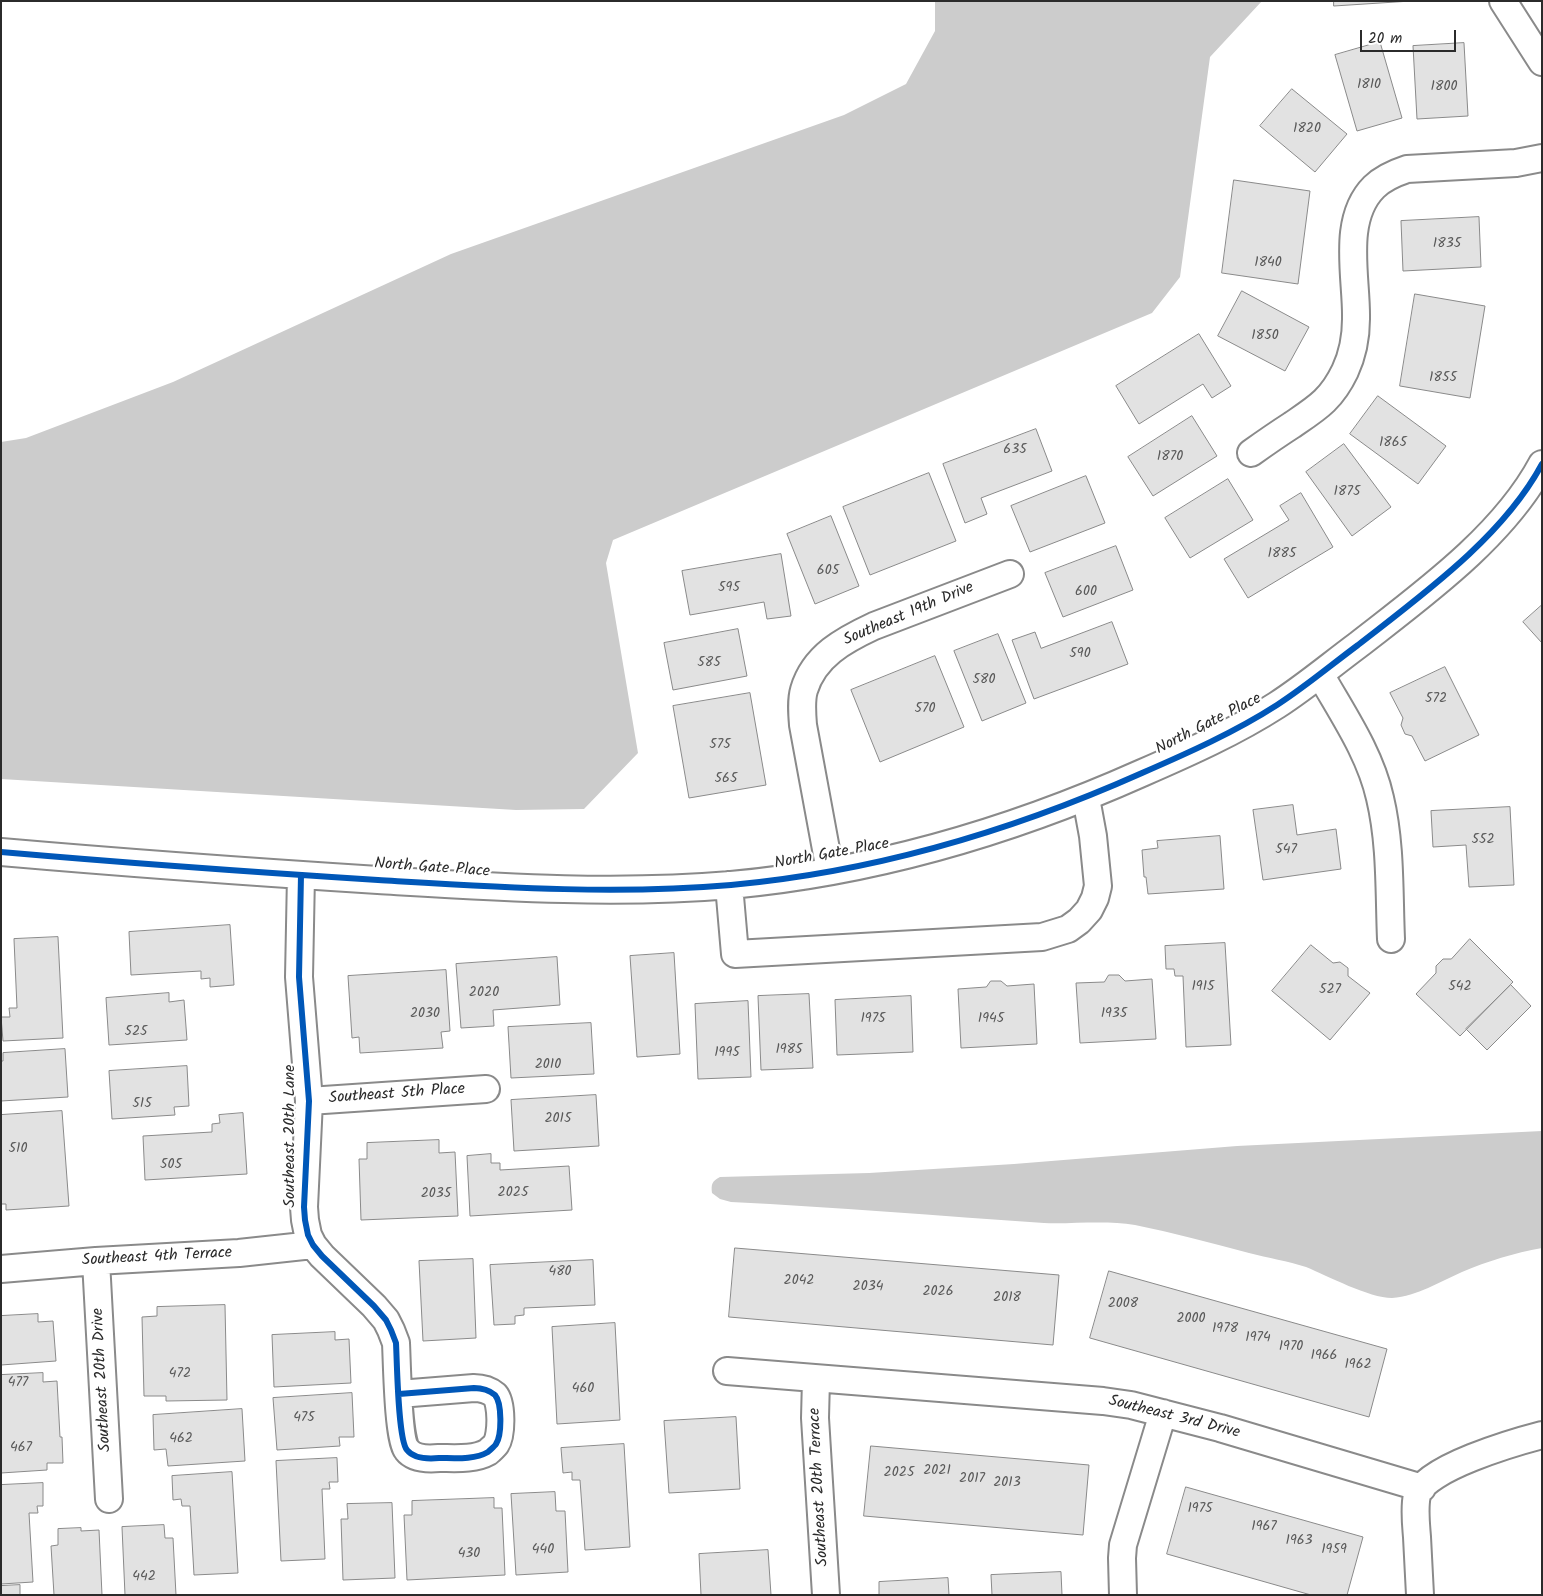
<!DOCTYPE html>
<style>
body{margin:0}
#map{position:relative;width:1543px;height:1596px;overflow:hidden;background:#fff;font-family:Kalam,sans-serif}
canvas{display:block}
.frame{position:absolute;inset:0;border:2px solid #2b2b2b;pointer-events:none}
.scale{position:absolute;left:1360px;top:30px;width:96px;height:22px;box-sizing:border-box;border:2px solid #2b2b2b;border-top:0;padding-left:6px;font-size:15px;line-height:18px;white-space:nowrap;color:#2b2b2b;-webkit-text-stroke:4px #fff;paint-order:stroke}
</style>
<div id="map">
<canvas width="1543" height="1596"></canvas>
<div class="frame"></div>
<div class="scale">20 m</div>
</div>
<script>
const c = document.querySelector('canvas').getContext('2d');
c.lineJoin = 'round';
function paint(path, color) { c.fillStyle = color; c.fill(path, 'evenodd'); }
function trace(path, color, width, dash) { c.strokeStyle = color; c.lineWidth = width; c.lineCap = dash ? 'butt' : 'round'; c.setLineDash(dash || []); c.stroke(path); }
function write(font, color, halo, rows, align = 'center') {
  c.font = font + ' Kalam,sans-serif'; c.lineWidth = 4.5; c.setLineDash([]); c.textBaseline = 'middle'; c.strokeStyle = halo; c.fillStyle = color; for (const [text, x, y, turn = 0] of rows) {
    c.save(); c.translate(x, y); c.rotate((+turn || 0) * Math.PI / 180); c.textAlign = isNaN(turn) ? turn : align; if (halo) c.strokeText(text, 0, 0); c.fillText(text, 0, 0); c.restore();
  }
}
paint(new Path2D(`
 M935,1H1262L1210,57L1180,277L1152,313L613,540L606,563L638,753L584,809L516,810L1,779V442L26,438L173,382L451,254L844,115L906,84L935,31Z
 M1542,1131V1248C1514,1253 1488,1261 1462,1272C1439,1282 1418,1296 1392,1298C1369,1298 1328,1276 1306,1267C1288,1261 1268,1258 1249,1253C1211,1243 1174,1233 1135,1225C1106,1220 1074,1224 1044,1223C939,1216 835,1207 731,1202L720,1199L712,1193C711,1184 712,1181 720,1177L869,1173L1014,1164L1237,1146Z`), '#ccc');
const building = new Path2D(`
 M1334,1H1411L1334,6Z
 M1380,42L1402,118L1357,131L1335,55Z
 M1464,43L1468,116L1417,119L1413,46Z
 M1292,89L1347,134L1315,172L1260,126Z
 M1234,180L1310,191L1298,284L1222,273Z
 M1479,217L1481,267L1403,271L1401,221Z
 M1242,291L1309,327L1285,371L1218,336Z
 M1415,294L1485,306L1470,398L1400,386Z
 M1199,334L1231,386L1212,398L1203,384L1139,424L1116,386Z
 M1378,396L1446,446L1418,484L1350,434Z
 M1192,416L1217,456L1153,496L1128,457Z
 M1036,429L1052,471L981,498L987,514L965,523L943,464Z
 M1344,444L1391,507L1352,536L1306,472Z
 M929,473L956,541L870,575L843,507Z
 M1086,476L1105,523L1030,552L1011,506Z
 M1228,479L1253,520L1190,558L1165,518Z
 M1301,493L1333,547L1248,598L1224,559L1289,520L1280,506Z
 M831,516L859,586L815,604L787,534Z
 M1116,546L1133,590L1063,617L1045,573Z
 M781,554L791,616L767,619L764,602L690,615L682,571Z
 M1542,605V643L1523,622Z
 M1112,622L1128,664L1034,699L1012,640L1035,632L1041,648Z
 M738,629L747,676L673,690L664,643Z
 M998,634L1026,703L982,721L954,651Z
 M935,656L964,727L880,762L851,690Z
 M1445,667L1479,735L1425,761L1412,736L1405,734L1401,725L1403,718L1390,693Z
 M750,693L766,785L689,798L673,706Z
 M1293,805L1297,835L1336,829L1341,869L1263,880L1253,810Z
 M1510,807L1514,885L1469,887L1466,845L1433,847L1431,811Z
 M1220,836L1224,889L1148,894L1146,877H1144L1142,850L1158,848L1157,841Z
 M230,925L234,985L210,987V978L201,979V971L131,975L129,932Z
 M58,937L63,1038L3,1041L1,1017H10L9,1008H17L14,939Z
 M1470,939L1513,982L1460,1036L1416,994L1436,973V966L1443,959H1451Z
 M1225,943L1231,1045L1186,1047L1183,976H1175L1174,969H1166L1165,946Z
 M1311,945L1333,963L1340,962L1348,968V976L1370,993L1330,1040L1272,991Z
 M674,953L680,1054L637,1057L630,956Z
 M557,957L560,1005L493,1010L494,1026L461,1028L456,964Z
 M446,970L450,1031L441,1032L443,1048L360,1053L359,1037L352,1038L348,976Z
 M1109,975H1119L1125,981L1152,979L1156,1039L1080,1043L1076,983L1104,982Z
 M991,981H1001L1007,986L1034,984L1037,1044L961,1048L958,989L986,987Z
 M1511,985L1531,1006L1487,1050L1466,1029Z
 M169,993V1002L184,1000L187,1040L109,1045L106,998Z
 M809,994L813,1068L761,1070L758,996Z
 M911,996L913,1052L837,1055L835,1000Z
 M748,1001L751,1077L698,1079L695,1004Z
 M591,1023L594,1074L511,1078L508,1027Z
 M65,1049L68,1097L1,1101V1061H3V1053Z
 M187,1066L189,1106L174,1107L175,1115L112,1119L109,1071Z
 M596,1095L599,1146L514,1151L511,1100Z
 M62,1111L69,1206L6,1210V1204H1V1115Z
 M243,1113L247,1174L145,1180L143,1136L212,1132V1124L220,1123L219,1115Z
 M439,1140V1153L455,1152L458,1216L361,1220L359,1159H367V1143Z
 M491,1154V1163H500V1170L569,1166L572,1210L470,1216L467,1156Z
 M735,1248L1059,1275L1053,1345L729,1317Z
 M473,1259L476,1338L423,1341L419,1261Z
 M593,1260L595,1305L524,1308V1315L515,1316V1324L494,1325L490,1265Z
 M1109,1271L1387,1349L1369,1417L1090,1338Z
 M225,1305L227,1400L166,1401V1396H144L142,1317L157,1316V1307Z
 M38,1314V1322L53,1321L56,1361L1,1365V1316Z
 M615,1323L620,1420L557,1424L552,1327Z
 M335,1332V1340L349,1339L351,1383L274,1387L272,1335Z
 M43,1373V1382L57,1381L60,1437H62L63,1463H47V1470L1,1473V1375Z
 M352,1393L354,1437H339L340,1446L277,1450L273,1398Z
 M242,1409L245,1461L168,1466L166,1449L154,1450L153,1415Z
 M736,1417L740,1489L669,1493L664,1421Z
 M624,1444L630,1547L585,1550L580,1480H572V1472L563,1473L561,1448Z
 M871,1446L1089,1465L1083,1535L864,1516Z
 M337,1458L338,1482H329L330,1489H322L325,1559L281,1561L276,1461Z
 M232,1472L238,1573L194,1575L190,1506H182L181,1499L173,1500L172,1476Z
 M43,1483V1506H37L38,1513H29L33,1582L1,1584V1485Z
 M1186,1487L1363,1537L1347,1595H1311L1167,1554Z
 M555,1492L556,1511H565L568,1572L516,1575L511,1494Z
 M494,1498V1508H502L505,1575L407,1580L404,1515H412V1501Z
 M392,1503L395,1578L343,1580L341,1519H348L347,1504Z
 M164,1525L165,1538H173L176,1595H125L122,1527Z
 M81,1528V1531L99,1530L102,1595H54L51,1546L58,1545V1529Z
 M768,1550L771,1595H701L699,1554Z
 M1061,1572L1062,1595H992L991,1575Z
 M948,1578L949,1595H879V1582Z
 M20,1585V1595H1V1586Z`);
paint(building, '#e2e2e2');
trace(building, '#8a8a8a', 1);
const minor = new Path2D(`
 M1503,1L1542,62
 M1251,453C1265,443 1278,434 1292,425C1317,408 1331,400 1345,371C1352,356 1356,336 1356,319C1357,278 1341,220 1374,187C1383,178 1395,173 1407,169L1516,163L1542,158
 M1320,674C1342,713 1370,753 1380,798C1391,844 1389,893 1391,939
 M1,852C127,863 252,872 378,880C496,887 613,895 731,885C873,872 1012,831 1142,773C1188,753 1235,732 1277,705C1305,687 1331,665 1358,645C1422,595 1503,537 1542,464
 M830,871L803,725C802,713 801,700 804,690C814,656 844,640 874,626L1010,574
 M301,875L299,977L309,1101L304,1207L305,1220L308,1235L313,1245L322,1256L374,1306L386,1320L391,1330L396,1343C397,1362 398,1440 407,1450C414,1459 428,1459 439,1458C454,1458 474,1460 488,1452C490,1450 495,1446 496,1444C502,1435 502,1403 495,1395C489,1390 481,1388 474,1388L399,1394
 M729,885L735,954L1042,937L1068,929L1079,921L1089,910L1095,898L1098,886L1093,836L1086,798
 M309,1101L486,1089
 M96,1261L109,1499
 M1,1269L96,1261L239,1253L313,1245
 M727,1371L1103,1401L1131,1405L1220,1428L1422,1488
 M816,1379L815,1418L826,1595
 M1123,1595L1122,1558L1123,1545L1163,1413
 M1420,1595C1419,1576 1418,1556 1417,1537C1416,1524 1414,1508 1417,1495C1425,1468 1515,1442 1542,1435`);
trace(minor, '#8a8a8a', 30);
trace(minor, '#fff', 26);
trace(new Path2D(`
 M1,852C127,863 252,872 378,880C496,887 613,895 731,885C873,872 1012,831 1142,773C1188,753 1235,732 1277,705C1305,687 1331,665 1358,645C1422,595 1503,537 1542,464
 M301,875L299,977L309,1101L304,1207L305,1220L308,1235L313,1245L322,1256L374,1306L386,1320L391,1330L396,1343C397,1362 398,1440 407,1450C414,1459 428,1459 439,1458C454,1458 474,1460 488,1452C490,1450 495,1446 496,1444C502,1435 502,1403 495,1395C489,1390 481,1388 474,1388L399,1394`), '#0057b8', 6);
write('14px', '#595959', null, [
 ["1810",1369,86],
 ["1800",1444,88],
 ["1820",1307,130],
 ["1835",1447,245],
 ["1840",1268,264],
 ["1850",1265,337],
 ["1855",1443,379],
 ["1865",1393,444],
 ["635",1015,451],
 ["1870",1170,458],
 ["1875",1347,493],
 ["1885",1282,555],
 ["605",828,572],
 ["595",729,589],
 ["600",1086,593],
 ["590",1080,655],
 ["585",709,664],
 ["580",984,681],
 ["572",1436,700],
 ["570",925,710],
 ["575",720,746],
 ["565",726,780],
 ["552",1483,841],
 ["547",1286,851],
 ["1915",1203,988],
 ["542",1460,988],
 ["527",1330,991],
 ["2020",484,994],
 ["2030",425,1015],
 ["1935",1114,1015],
 ["1975",873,1020],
 ["1945",991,1020],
 ["525",136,1033],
 ["1985",789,1051],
 ["1995",727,1054],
 ["2010",548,1066],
 ["515",142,1105],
 ["2015",558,1120],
 ["510",18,1150],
 ["505",171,1166],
 ["2025",513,1194],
 ["2035",436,1195],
 ["480",560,1273],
 ["2042",799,1282],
 ["2034",868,1288],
 ["2026",938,1293],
 ["2018",1007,1299],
 ["2008",1123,1305],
 ["2000",1191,1320],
 ["1978",1225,1330],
 ["1974",1258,1339],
 ["1970",1291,1348],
 ["1966",1324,1357],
 ["1962",1358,1366],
 ["472",180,1375],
 ["477",18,1384],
 ["460",583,1390],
 ["475",304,1419],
 ["462",181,1440],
 ["467",21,1449],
 ["2021",937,1472],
 ["2025",899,1474],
 ["2017",972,1480],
 ["2013",1007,1484],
 ["1975",1200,1510],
 ["1967",1264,1528],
 ["1963",1299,1542],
 ["440",543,1551],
 ["1959",1334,1551],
 ["430",469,1555],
 ["442",144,1578]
]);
write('16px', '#2b2b2b', '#fff', [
 ["Southeast 19th Drive",909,615,-23],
 ["North Gate Place",1209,725,-27],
 ["North Gate Place",832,855,-10],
 ["North Gate Place",432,869,4],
 ["Southeast 5th Place",397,1095,-4],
 ["Southeast 20th Lane",291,1136,-90],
 ["Southeast 4th Terrace",157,1258,-3],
 ["Southeast 20th Drive",103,1380,-93],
 ["Southeast 3rd Drive",1174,1418,14],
 ["Southeast 20th Terrace",820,1487,-93]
]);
</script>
